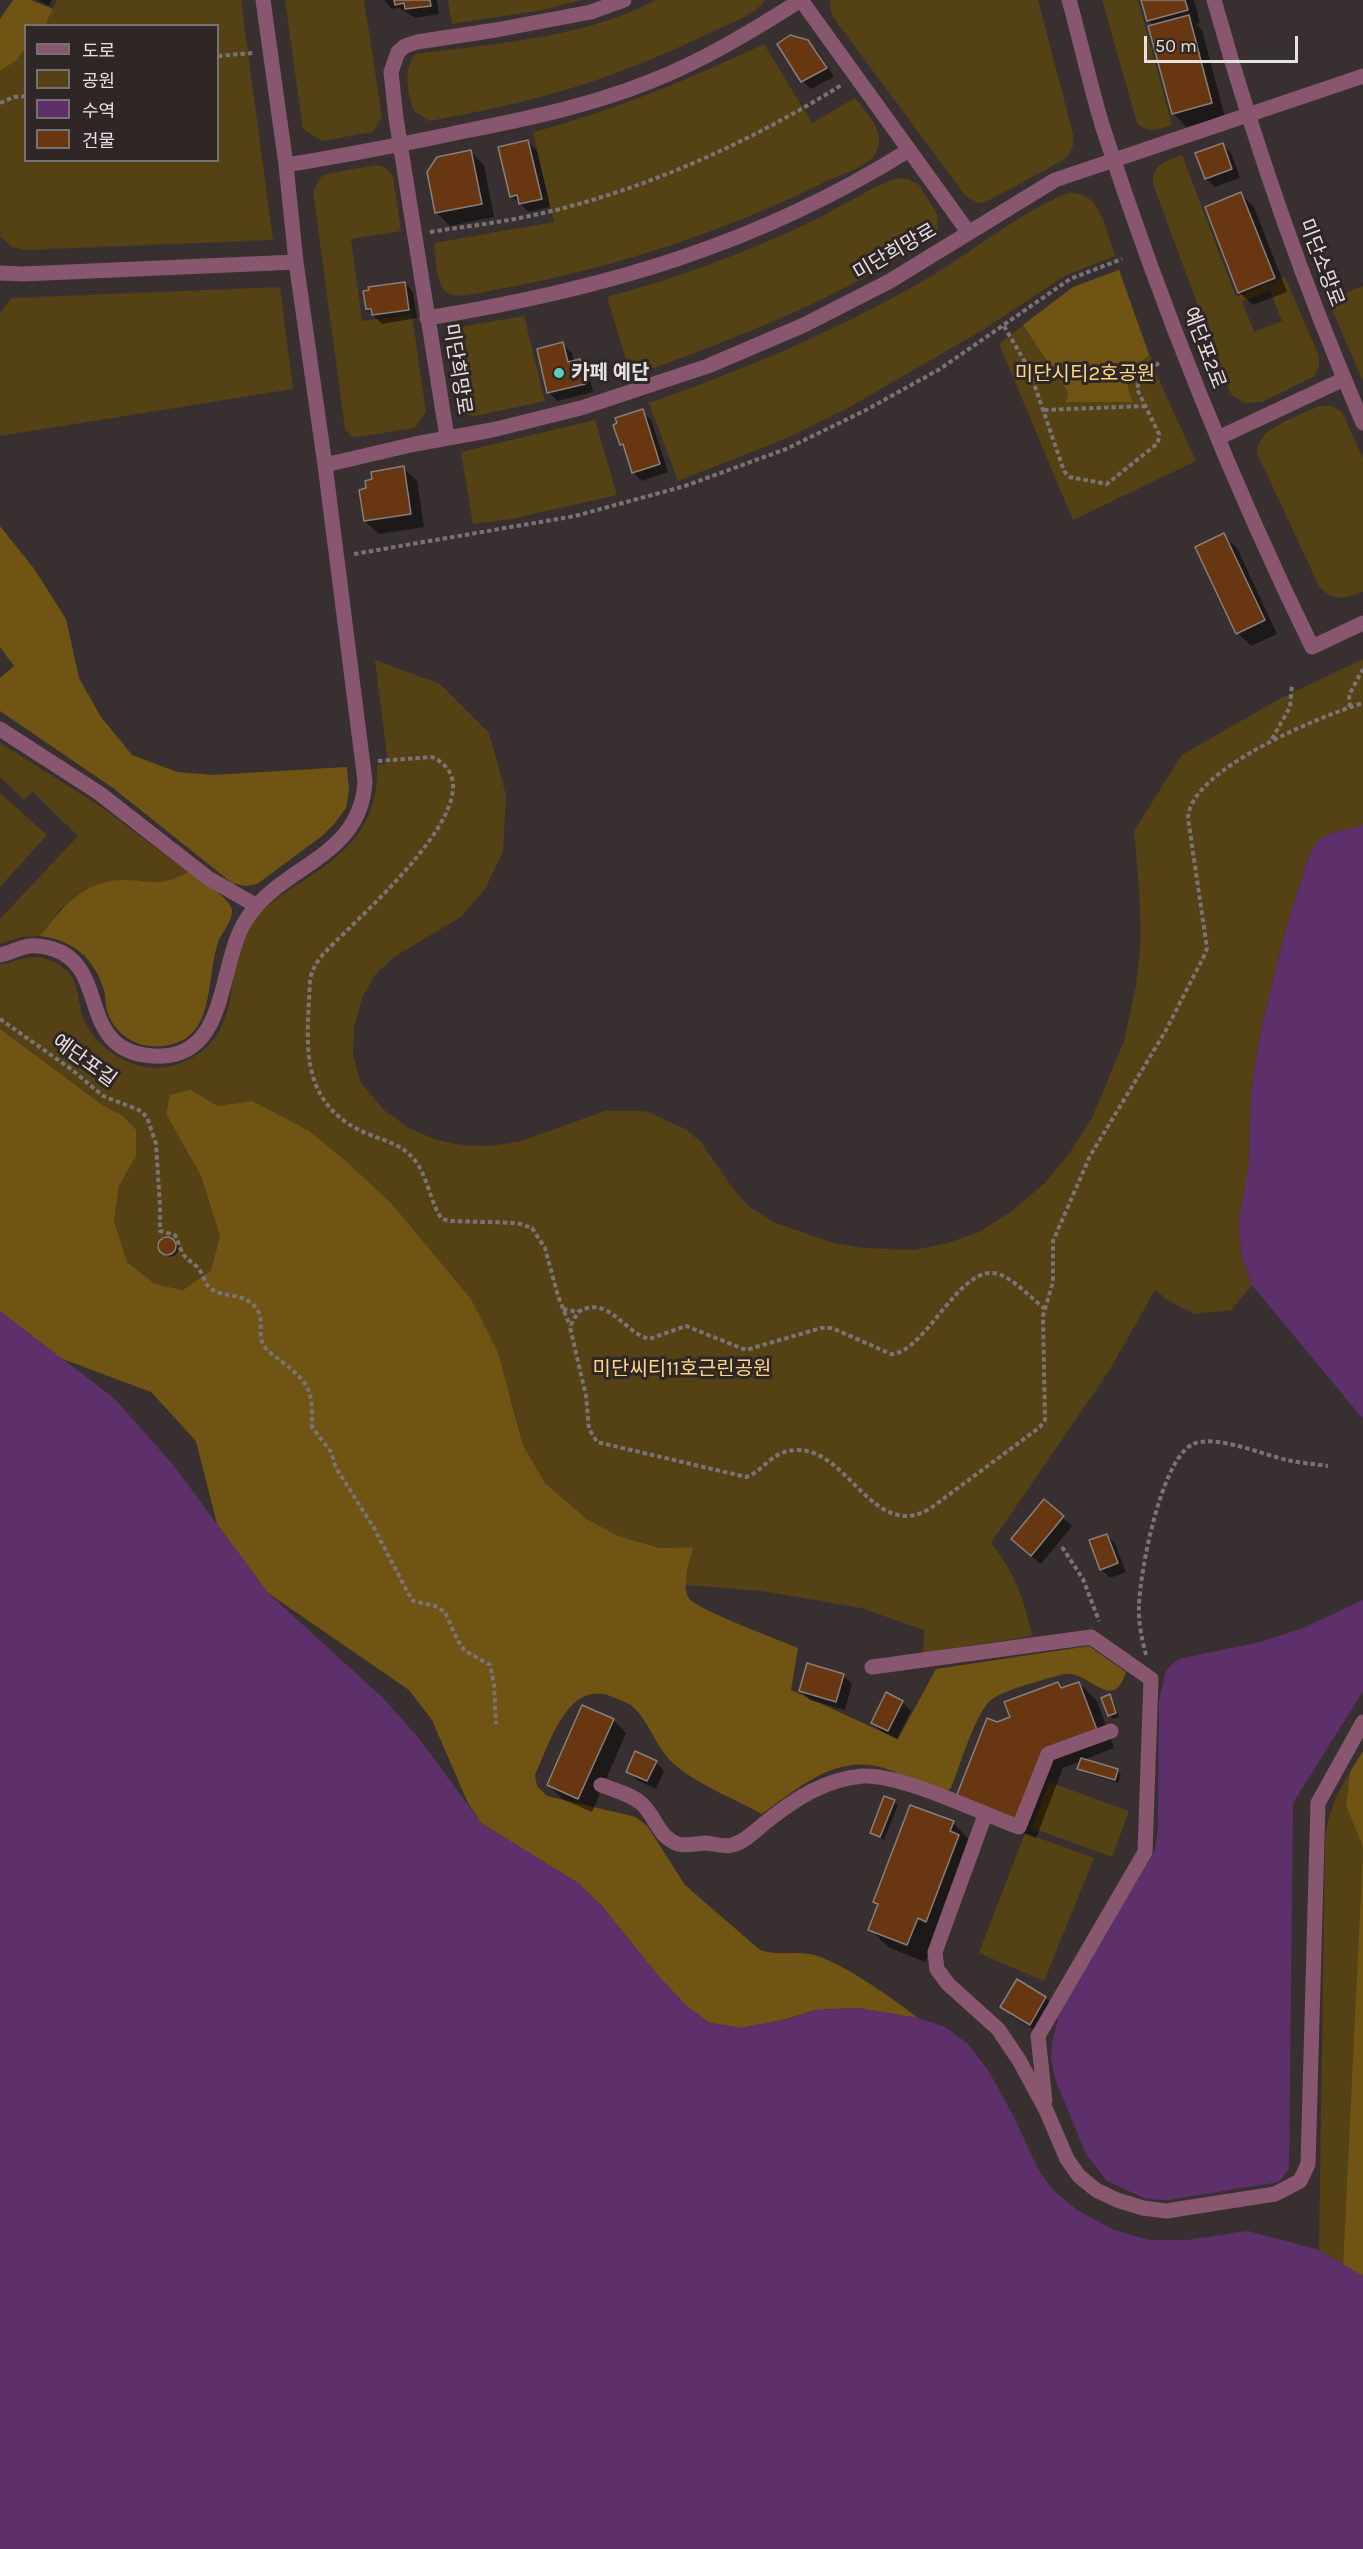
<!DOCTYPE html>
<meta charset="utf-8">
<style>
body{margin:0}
#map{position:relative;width:1363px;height:2549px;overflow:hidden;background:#383030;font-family:Karla,"Noto Sans KR",sans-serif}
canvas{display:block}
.legend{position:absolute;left:24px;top:24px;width:195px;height:138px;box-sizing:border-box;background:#2e2726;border:2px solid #787171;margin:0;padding:8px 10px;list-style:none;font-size:18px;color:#e6e1e1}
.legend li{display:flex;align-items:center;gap:12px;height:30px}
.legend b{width:30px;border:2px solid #787171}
.scale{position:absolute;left:1144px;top:36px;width:154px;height:27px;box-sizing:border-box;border:3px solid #e6e1e1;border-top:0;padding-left:8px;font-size:18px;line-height:21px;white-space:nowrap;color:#e6e1e1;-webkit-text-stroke:4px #2e2726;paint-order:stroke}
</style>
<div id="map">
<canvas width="1363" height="2549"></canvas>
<ul class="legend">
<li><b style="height:8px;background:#89566f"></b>도로</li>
<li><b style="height:16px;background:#544114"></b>공원</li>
<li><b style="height:16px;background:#5d306c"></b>수역</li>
<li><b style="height:16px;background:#683611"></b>건물</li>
</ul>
<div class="scale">50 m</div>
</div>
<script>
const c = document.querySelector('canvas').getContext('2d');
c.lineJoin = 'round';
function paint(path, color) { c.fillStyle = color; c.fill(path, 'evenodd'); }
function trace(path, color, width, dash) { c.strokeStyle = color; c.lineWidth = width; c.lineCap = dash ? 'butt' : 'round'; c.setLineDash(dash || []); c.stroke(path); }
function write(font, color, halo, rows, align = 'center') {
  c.font = font + ' Karla,"Noto Sans KR",sans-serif'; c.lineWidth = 6; c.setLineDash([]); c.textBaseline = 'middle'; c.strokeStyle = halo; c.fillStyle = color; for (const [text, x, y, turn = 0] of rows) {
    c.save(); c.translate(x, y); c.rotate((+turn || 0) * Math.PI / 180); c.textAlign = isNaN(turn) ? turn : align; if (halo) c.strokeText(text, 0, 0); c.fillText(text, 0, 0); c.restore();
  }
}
paint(new Path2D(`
 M57,0H241L273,240L25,250L12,247L0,236V71L17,60L25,49L26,160H218V26L45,25Z
 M285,0H364L382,117L372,132L322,141L303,129Z
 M448,0H582L543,10L452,24Z
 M655,0H766C754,15 729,24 712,32C661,56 609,78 555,93C514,105 471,113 430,121L414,111C408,95 402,67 416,54C495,43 584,39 655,0Z
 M831,0H1038L1073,134C1074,145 1073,151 1065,159L984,203L976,202L965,195L833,17L830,8Z
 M1102,0H1138L1172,125C1159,129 1148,134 1137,123Z
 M764,44L812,123L855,98C867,114 887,132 876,153C869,166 843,174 829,180C724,232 614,268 499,289C488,291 458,299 449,294C435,286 436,257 434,243L554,222L533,132C614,111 689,79 764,44Z
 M1182,155L1236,297L1285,277L1319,356V367L1313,377L1262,402L1245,403L1233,396L1230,392L1153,184C1152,164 1167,161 1182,155ZM1270,290L1282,321L1254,332L1242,301Z
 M377,165L386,168L393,177L401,231L351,239L362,321L412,315L426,412L415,428L357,437H352L345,429L313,191L321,177L326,174Z
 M896,178L908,179L919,185L937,214L938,228L934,236C841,298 735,339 631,376L607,297C674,279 739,255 802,226C834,212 863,191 896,178Z
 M1068,193C1101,190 1106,231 1115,256L1066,275L986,328L848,408L787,438L678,481L649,403C744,370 835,331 923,281C970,254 1018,213 1068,193Z
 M1119,270L1158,378L1196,461L1073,520L999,344L1073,287Z
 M1363,286V382L1328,300Z
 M280,287L293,389L0,436V313L12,298Z
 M524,316L545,401L474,416L463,413L457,404L449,351L451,339L455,333L465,326Z
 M1319,406H1332L1342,412L1363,458V591C1346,599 1332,602 1319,586L1257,453C1256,428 1299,416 1319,406Z
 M595,420L617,495L516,518L473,524L461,452Z
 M1363,659V825L1328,834L1308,858L1283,939L1260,1034L1251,1093L1249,1163L1241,1254L1252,1285L1231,1310L1195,1314L1169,1301L1155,1290L1109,1371L991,1543C1016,1575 1023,1596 1032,1636L923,1653L924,1630L861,1608L762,1591L685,1585L692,1547L660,1548L618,1536L587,1519L545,1483L523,1445L512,1402L471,1299L431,1252L308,1130L252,1101L218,1106L191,1090L166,1114L201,1176L220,1236L211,1270L183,1290L155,1284L127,1262L114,1221L119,1186L136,1156L123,1116L104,1106L0,1029V965C11,963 24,957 35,957C49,957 66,967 73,979C78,990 79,1003 82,1015C91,1040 115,1060 141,1066C173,1074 211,1054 223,1023C238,987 228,958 254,920C266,904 284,893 300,883C346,854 380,824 377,765L388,763L375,660L440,684L489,733L506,795L503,852L485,889L461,917L394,957L375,975L362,998L354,1027L353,1055L361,1083L384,1110L409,1128L434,1139L460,1145L490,1146L521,1141L605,1111H646L685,1129L701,1142L731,1186L748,1206L773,1222L833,1243L864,1248L914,1250L948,1243L979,1232L1012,1211L1043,1185L1069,1154L1092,1118L1124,1041L1136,986L1141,938L1139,886L1134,831L1182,755L1279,699Z
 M0,743L100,806L188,872L174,879L157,884L123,880L60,909L40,936L22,937L0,944V919L78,836L33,792L24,800L0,777Z
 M0,793L47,835L0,887Z
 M1350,1772L1346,1806L1363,1847L1343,2265L1319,2250L1325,1838C1328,1812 1337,1794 1350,1772Z
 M1049,1782L1129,1811L1112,1857L1032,1828Z
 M1025,1833L1094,1858L1044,1981L979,1953Z`), '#544114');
paint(new Path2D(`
 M13,0H31L53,9L45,25L26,26L25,49L17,60L0,71V19Z
 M1119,270L1149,355C1128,371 1122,378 1133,402H1066L1068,394L1065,387L1023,325L1073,287Z
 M0,526L35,570L66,619L79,678L101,717L132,755L177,772L213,775L347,767L349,790L346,808L335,823L322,836L257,884L245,886L232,883L113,788L0,711V678L14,666L0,647Z
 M188,872C198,879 231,898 232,910C233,922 221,932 218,943C205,980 217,1040 163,1046C139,1049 117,1036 108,1014C105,1005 106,996 103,987C93,957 72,940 40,936C62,907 86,879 125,880C154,881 160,887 188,872Z
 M0,1029L104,1106L123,1116L136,1130V1156L119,1186L114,1221L127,1262L155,1284L183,1290L211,1270L220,1236L201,1176L166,1114L170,1095L191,1090L218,1106L252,1101L308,1130L348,1163L390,1202L471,1299L498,1353L523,1445L545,1483L587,1519L618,1536L660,1548L693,1547C690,1562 682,1583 688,1597C694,1609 780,1640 798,1648L791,1690L898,1739L936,1669L1089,1646L1126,1672C1112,1717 1087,1665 1060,1675C1040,1681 1006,1689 991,1700C976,1712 959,1768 951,1788L945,1792C924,1787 905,1775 884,1768C836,1753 798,1788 762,1814C733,1798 688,1781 667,1757C654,1741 648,1721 633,1707C628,1702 619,1700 613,1697C568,1677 549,1745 535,1775L537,1786L547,1796L636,1817L648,1827L685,1885L760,1950C777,1956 793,1951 810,1954C838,1959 895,2000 918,2018L858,2008L815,2010L783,2020L741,2028L710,2023L688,2007L660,1978L601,1905L578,1883L481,1823L468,1803L432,1720L409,1690L268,1593L217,1524L196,1441L151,1392L60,1358L0,1311Z
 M1363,1751V2276L1343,2265L1363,1847L1346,1806L1350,1772Z`), '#6f5413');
paint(new Path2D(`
 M1363,825V1419L1252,1285L1241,1254L1239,1222L1249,1163L1251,1093L1260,1034L1283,939L1308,858L1317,842L1328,834Z
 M0,1311L115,1399L174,1466L268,1593L383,1698L418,1737L481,1823L578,1883L601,1905L660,1978L688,2007L710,2023L741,2028L783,2020L815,2010L858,2008L918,2018L945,2027L968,2044L988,2070L1014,2117L1038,2169L1052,2189L1077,2210L1114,2230L1149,2240H1187L1248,2231L1319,2250L1363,2276V2549H0Z
 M1363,1600V1691L1293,1803L1289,2169L1279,2182L1168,2200L1146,2199L1107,2181L1086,2154L1055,2079L1051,2059L1052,2043L1059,2014L1155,1850L1158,1829L1159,1701L1166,1671L1174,1662L1183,1658L1260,1642L1303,1628Z`), '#5d306c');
paint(new Path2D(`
 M37,0H52L49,6Z
 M384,0H437L439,14L415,18L400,8L392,9Z
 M1143,0H1194L1200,23L1196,24L1202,30L1225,117L1186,127L1173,113L1154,26L1148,20Z
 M808,41L817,50L834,77L811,89L803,81Z
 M528,142L537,151L550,207L529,212L511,196Z
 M1222,144L1231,153L1240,178L1215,187L1206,179L1197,154Z
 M471,152L484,165L494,217L450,226L436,212Z
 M1241,194L1254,207L1287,292L1253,305L1239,292Z
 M405,283L413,292L417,318L382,324L367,309Z
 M563,344L572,353L574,362L579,361L588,370L593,392L557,401L549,392Z
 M642,411L651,420L668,472L642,481L633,472L626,450L621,444Z
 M403,468L417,481L424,527L379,534L365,521L368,489Z
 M1223,535L1237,548L1277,634L1251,646L1238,633Z
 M161 1248a9 9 0 1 1 18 0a9 9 0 1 1-18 0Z
 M1044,1501L1072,1526L1041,1564L1021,1548Z
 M1107,1535L1115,1544L1126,1572L1110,1578L1101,1569Z
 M843,1675L852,1684L845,1710L810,1700L801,1691Z
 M1058,1683L1064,1689L1079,1683L1097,1701L1114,1748L1083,1760L1117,1771L1121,1775L1118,1783L1083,1772L1079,1768L1082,1761L1063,1768L1036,1838L976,1815L997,1724L1011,1718Z
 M1109,1696L1113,1700L1119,1717L1113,1719L1109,1716Z
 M902,1702L911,1711L897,1739L881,1731L872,1722Z
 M613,1720L626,1733L592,1812L562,1799L549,1785Z
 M656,1762L664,1771L656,1789L637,1780L628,1771Z
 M894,1801L898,1805L884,1840L872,1832Z
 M953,1823L971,1841L925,1962L888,1947L870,1929L879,1906L874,1902Z
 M1017,1981L1046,1998L1054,2007L1039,2033L1011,2015L1002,2007Z`), '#0007');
const building = new Path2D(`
 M394,0H430L431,6L405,9L404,3L395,5Z
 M1141,0H1185L1188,10L1147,21Z
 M1189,15L1212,103L1172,114L1148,26Z
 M790,35L808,40L827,68L801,82L777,44Z
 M528,140L542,199L519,204L517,195L510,197L498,147Z
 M1223,143L1232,169L1205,179L1195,153Z
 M471,150L482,204L435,213L427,172L437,157Z
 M1241,192L1275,278L1238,293L1205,207Z
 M405,282L409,310L372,315L371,309H366L363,291L369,290L368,287Z
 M563,342L568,362L580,359L585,384L547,393L537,349Z
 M643,409L660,464L632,473L623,444L620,445L613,425L617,423L615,418Z
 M404,466L411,514L364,521L359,490L366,488L365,481L372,479L371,472Z
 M1224,533L1265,620L1236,634L1195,547Z
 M158 1246a9 9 0 1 1 18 0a9 9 0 1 1-18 0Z
 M1044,1499L1064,1516L1031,1556L1011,1539Z
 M1107,1534L1118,1563L1100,1570L1089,1540Z
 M807,1663L844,1674L836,1702L799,1691Z
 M1058,1682L1061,1688L1079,1682L1097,1730L1045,1750L1018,1821L956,1797L987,1718L997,1722L1010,1717L1004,1702Z
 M886,1692L903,1701L888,1731L871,1723Z
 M1110,1694L1116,1713L1108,1716L1101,1698Z
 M582,1705L614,1719L578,1799L547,1785Z
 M635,1751L657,1761L647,1781L626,1772Z
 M1081,1758L1118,1769L1115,1780L1077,1769Z
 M884,1796L895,1800L880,1837L870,1833Z
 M910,1805L954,1821L950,1831L959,1835L926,1922L918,1918L907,1945L868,1930L878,1904L873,1902Z
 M1017,1979L1046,1997L1030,2025L1000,2007Z`);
paint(building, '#683611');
trace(building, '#867f7b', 1.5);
trace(new Path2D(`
 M218,56L253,53
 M0,103L14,97L26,96
 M430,232C468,226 506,222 543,213C648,189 752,141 843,84
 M1004,326L1029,369L1064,471L1069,477L1107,484L1158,443L1159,434L1137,389L1140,377L1160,362
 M1044,410L1145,406
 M354,554L575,516L685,486L786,449L866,410L940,369L1070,279L1122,259
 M1350,707L1349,695L1363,669
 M1272,739L1290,707L1292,684
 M378,761L432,757C511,793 344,928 320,958C315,965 312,971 310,979C308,1038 296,1097 359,1130C375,1138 400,1143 412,1157C428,1174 429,1201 442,1219L451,1221L517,1223L532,1228L545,1248L558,1296L570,1326
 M0,1019L71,1069L103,1096L139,1110L147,1117L156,1144L160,1206V1231L175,1235C178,1241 179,1246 182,1252C185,1259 193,1262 198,1268C203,1273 204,1283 210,1288C223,1299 247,1291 258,1311C264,1322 257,1335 264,1346C268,1352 276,1357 281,1361C312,1385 312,1391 312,1427L331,1452L336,1468L374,1528L408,1593L413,1601L435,1606L445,1612L458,1641L465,1651L490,1665L494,1685L496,1724
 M563,1309L577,1312
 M1045,1309C1031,1298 1017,1282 1001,1275C961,1258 927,1353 891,1354L832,1328H821L746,1350L686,1326L649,1339C623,1332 608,1294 578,1312L570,1327L586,1396L589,1429L597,1442L746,1477C766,1470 771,1450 798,1450C849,1450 874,1543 931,1508L1040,1427L1045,1420L1043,1316L1053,1282V1241L1090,1156L1165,1032L1205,954L1207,948L1188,818C1190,769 1321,716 1363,703
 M1062,1547L1083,1579L1099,1621
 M1146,1655C1142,1640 1138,1621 1139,1605C1140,1572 1161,1459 1193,1444C1215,1434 1264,1455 1287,1460C1300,1463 1314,1464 1328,1466`), '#7a7373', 4, [4.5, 3]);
trace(new Path2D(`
 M263,0L286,165L296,262L325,465L415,444L492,430L581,408L708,366L804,325L890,281L1055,180L1363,76
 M801,0L969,233
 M1069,0C1081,42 1090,86 1103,128C1161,305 1230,479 1312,647L1363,623
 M1214,0C1255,145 1303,285 1363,423
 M286,165C348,155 409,143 470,130C531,118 591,105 649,82C703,61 752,31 801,0
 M0,273L23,274L296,262
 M427,318C601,290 758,245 909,150
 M447,437L396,118L391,72L398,52L405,46L417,42L496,30L591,12L624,0
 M1218,438L1344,379
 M0,729L99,793L208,878L257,906
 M0,955C10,953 20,947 30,946C37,945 46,947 53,949C111,967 75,1051 153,1056C230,1061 217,965 246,920C281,864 361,859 365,781L325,465
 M872,1667L1091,1637L1151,1679L1145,1852L1038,2036L1045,2101
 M601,1785C614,1790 631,1794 642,1804C656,1817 658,1837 678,1844C687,1846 696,1844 705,1843C714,1843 724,1848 732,1845C745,1842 756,1830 766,1822C795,1799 825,1779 863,1776C902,1774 980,1813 1019,1827L1048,1754L1111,1731
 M985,1815L935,1952L937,1969L948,1984L998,2029L1019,2060L1046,2110L1067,2159L1079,2176L1096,2190L1117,2200L1143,2208L1166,2211L1275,2194L1300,2181L1308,2164L1318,1803L1363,1722`), '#89566f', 15);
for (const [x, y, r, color] of [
 [559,373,6,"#5ccebb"]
]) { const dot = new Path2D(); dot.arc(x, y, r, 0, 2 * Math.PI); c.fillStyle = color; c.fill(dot); trace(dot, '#2e2726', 2); }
write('20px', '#e6e1e1', '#2e2726', [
 ["미단희망로",895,252,-30],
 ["미단소망로",1321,263,69],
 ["예단포2로",1204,348,69],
 ["미단희망로",457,369,81],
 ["예단포길",84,1061,36]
]);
write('bold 20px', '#e6e1e1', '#2e2726', [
 ["카페 예단",571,373]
], 'left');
write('20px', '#fdd684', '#2e2726', [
 ["미단시티2호공원",1085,374],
 ["미단씨티11호근린공원",682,1369]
]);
</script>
